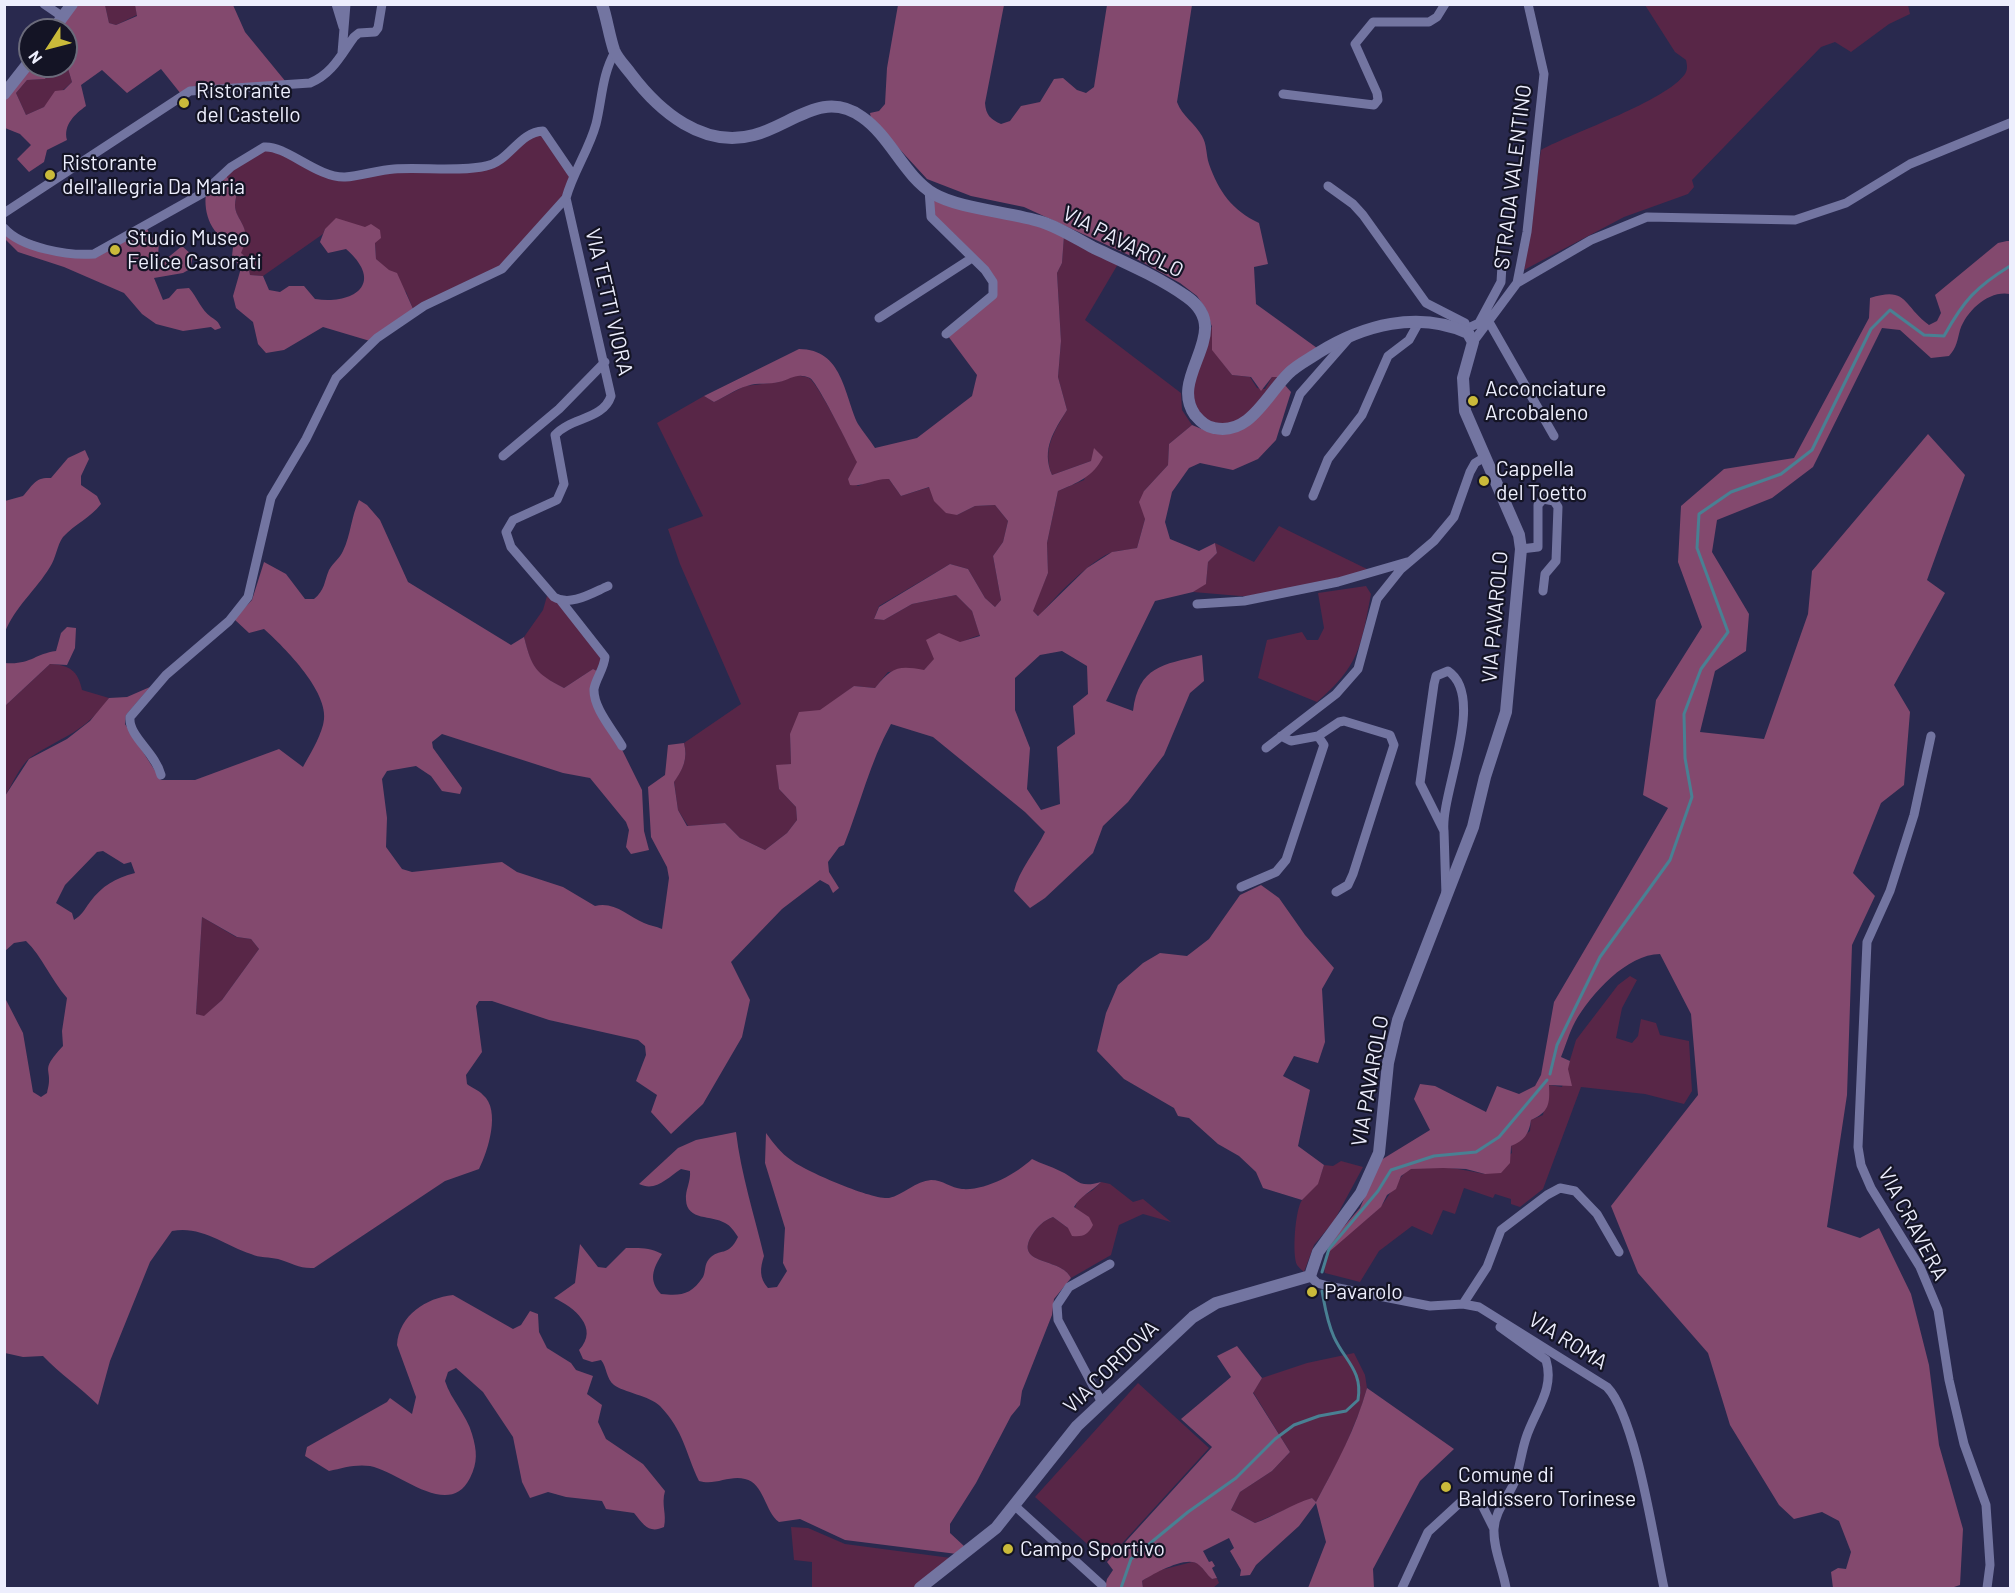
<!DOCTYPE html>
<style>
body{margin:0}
#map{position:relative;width:2015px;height:1593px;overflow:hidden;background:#29294e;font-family:Barlow,sans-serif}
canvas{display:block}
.frame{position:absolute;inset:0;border:6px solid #edeefd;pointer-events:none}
.north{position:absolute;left:18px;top:18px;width:60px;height:60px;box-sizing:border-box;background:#141425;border:2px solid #6b6b7b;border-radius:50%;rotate:234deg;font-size:16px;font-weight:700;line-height:24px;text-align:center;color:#edeefd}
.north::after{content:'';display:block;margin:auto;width:21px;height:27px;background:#caba3a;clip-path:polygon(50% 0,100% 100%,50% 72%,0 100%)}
</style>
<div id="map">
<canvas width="2015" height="1593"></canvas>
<div class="frame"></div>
<div class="north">N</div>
</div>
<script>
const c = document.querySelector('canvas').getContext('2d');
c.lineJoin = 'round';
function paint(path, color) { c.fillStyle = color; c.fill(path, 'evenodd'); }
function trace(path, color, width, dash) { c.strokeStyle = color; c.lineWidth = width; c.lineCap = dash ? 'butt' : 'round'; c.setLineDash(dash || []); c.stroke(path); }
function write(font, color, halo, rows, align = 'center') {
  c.font = font + ' Barlow,sans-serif'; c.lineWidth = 4.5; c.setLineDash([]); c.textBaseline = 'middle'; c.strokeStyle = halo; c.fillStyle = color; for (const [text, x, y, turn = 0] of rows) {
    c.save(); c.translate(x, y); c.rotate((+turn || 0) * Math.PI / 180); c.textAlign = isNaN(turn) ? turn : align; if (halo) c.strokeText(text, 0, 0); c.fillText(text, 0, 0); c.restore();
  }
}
paint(new Path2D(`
 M105,5H135L137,15L116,25L109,23Z
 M1645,5H1908L1910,14L1889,24L1851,52L1835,42L1821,47L1692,180L1694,187L1688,194L1624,217L1524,270L1541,150C1574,132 1666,101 1685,74C1688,69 1687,65 1686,60L1675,52Z
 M66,62L72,82L44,107L26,115L16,93L27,80L45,79L55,66H66Z
 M543,132L572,175L566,198L502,268L414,311L406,292L376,259L375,242L365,227L325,229L323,234L263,276L250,275L247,258L240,253C254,227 235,221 235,205C235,201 237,195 237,190L226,176L264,148L333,176L392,170L487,167L522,140Z
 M1064,236L1118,264L1085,320L1181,393L1182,410L1192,425L1169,444L1168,465L1144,491L1145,519L1137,548C1129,550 1121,550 1113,552C1092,558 1053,599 1039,616L1032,611L1048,573L1047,543L1058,491L1084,480L1091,461L1052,475C1042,449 1054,432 1067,410L1058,377L1061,341L1057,273L1062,263Z
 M1212,327L1213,350L1232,375L1250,377L1257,388L1265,389L1272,377H1278L1249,417L1235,425H1211L1194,408L1193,375L1208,328Z
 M795,375C799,376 805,376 809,378C818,383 850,448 858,462L848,479L858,486L877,478L889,479L901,496L930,487L957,515L975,506L995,505L1008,521L1003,542L993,556L1001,600L995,607L985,598L968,569L950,564L879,606L874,619L884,620L912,604L956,595L972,611L980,635C958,642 940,653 924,670L888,672L875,688L854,686L790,734L791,764L777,766L779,789L796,807L797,820L787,833L765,850L740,838L725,823L688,826L678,810L674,781C683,769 688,759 684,743L741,704L680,564L668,529L703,516L657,423L704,396L714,402L745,386L779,382Z
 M1279,526L1369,570L1337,581L1252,597L1193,592L1206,583L1208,562L1217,553L1215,543L1254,562Z
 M1366,586L1371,594C1361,647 1359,666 1317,702L1258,678L1267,640L1302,632L1307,640H1318L1324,628L1318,593Z
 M547,596L559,603L601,657L599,672L593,669L564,688C535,674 532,669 524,637L543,610Z
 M50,664C69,665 78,670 82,690L109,698C86,732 63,736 31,757C20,765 12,785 5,796V706Z
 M202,917L236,937L251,939L259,949L222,1000L204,1017L196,1014Z
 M1630,976L1637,980L1622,1008L1616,1038L1632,1043L1638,1036L1641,1019L1656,1023L1660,1035L1689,1041L1692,1091L1684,1104L1645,1094L1581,1087L1543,1189L1520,1207L1511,1204V1199L1495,1194L1493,1198L1464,1188L1455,1214L1443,1210L1432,1235L1412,1226L1379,1251L1360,1282L1325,1273C1323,1267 1326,1257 1330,1251C1343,1235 1364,1223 1379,1208C1388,1200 1400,1173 1410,1169C1428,1163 1467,1170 1485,1174L1512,1153L1511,1146L1530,1131L1531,1120L1543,1115L1549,1085L1562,1087L1576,1040L1618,985Z
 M1341,1161L1363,1167L1334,1221L1314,1245L1304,1272C1302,1270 1299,1268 1297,1265C1292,1255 1295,1210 1302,1200C1314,1183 1317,1188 1324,1165L1333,1166Z
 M1101,1182L1110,1184L1133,1202L1143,1199L1171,1222L1143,1214L1119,1225L1111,1255L1071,1278C1062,1257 1013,1266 1032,1235C1038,1226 1043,1221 1053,1217L1068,1228L1078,1199L1093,1190Z
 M1354,1353L1365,1375L1367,1388L1361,1408L1343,1452L1316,1502L1312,1498L1255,1523L1231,1510L1240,1492L1272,1471L1290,1452L1253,1392L1262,1378L1307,1363Z
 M1138,1383L1209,1448L1106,1561L1035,1497Z
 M791,1527L808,1528L845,1544L951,1558L914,1588H812V1562L794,1560Z
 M1192,1562L1198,1563L1212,1579L1217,1578L1219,1583L1213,1588H1143L1142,1581L1157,1571Z`), '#582647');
paint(new Path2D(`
 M74,5H105L109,23L116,25L137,16L135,5H233L245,32L286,82L181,94L161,69L127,93L102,70L81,85L86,106C75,114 63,125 67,140L47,150L44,162L29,172L17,159L31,145L20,134L5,128L4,98L30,66H55L45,79L27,80L16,93L26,115L44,107L55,91L64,90L72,82L66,62V30H56Z
 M898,5H1004L985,103C986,115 990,119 1001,124L1010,121L1021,106L1040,102L1054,79L1063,78L1077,90L1086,93L1094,87L1107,5H1192L1177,102C1182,116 1195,123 1202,136C1207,144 1206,155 1209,164C1219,192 1232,210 1259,223L1268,264L1254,267L1256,304L1317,348L1278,377H1272L1261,391L1251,377L1232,375L1212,350V327L1206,309L1197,296L1180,283L1133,257L1024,207L971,196L927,179L871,118L870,113L879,111L885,104L887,68Z
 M226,176L237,190C237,195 235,200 235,205C235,221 254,227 241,253L247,258L250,275L263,276L269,290L280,292L289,286H304L315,299C355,305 385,283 346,249L328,253L320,242L325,229L336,218L365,227L371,224L380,230L381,238L375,243L376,259L389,270L397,273L414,311L370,341L323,327L284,350L266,353L258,344L253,322L236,308L233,296L241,268L232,256L233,247C212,234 203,216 206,192Z
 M932,197L1041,226L1064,236L1062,263L1057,273L1061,341L1058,377L1067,410C1054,431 1041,449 1052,475L1091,461L1094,448L1103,457C1093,477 1077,483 1058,491L1047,543L1048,573L1033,611L1038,616L1087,568L1112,552L1137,548L1145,519L1139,502L1144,491L1168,465L1169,444L1192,425C1241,447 1252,417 1284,384L1291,392L1276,440L1258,459L1233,470L1200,463L1189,468L1172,492L1165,522L1170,539L1199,551L1215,543L1217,553L1208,562L1206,584L1193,592L1155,601L1106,701L1133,711C1139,666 1162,665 1202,655L1204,681L1190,693L1164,755L1128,802L1103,826L1093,853L1045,898L1030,908L1014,891C1019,870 1035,852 1045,832L1025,812L933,737L891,724C870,762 860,805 844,845L839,847L828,862L829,872L839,888L833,893L829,885L820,880L782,909L731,962L750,1000L742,1037L703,1104L671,1134L651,1112L657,1095L636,1081L646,1055L645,1046L638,1040L549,1020L492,1001H479L476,1006L482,1052L466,1075L467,1084C472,1088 479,1090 483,1095C501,1110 488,1151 479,1169L445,1181L314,1268C300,1269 292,1263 278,1259C270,1257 259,1258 251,1254C224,1245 201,1225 172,1231L150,1262L110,1361L98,1405C80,1387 60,1374 43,1356L23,1357L5,1353V998L23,1033L33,1092L41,1097L47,1093C55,1066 37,1074 63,1046L62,1031L67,998C51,980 42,956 26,941L14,943L5,951V969V796L29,759L67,739L90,721L109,698L127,697L150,687L126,715L125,724L161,780H195L279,749L303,767C310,754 319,740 323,725C333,695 284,647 264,629L249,633L234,619L252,600L264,562L286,574L305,599H314C325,590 324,582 329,570C333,563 340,558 343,551C351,534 351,517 359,500L367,505L380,520L408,582L511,645L524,637C532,668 535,673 564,688L593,669L599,672L591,687L642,790L644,831L649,850L631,854L626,847L629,830L626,822L590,778L563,773L442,734L432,742L433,748L462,788L460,794L442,791L431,776L416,766L387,771L382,779L387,818L386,847L402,869L412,872L502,862L517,872L563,887L595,906C614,901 628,916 644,923C650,926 656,926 662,929L669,878L667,867L651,837L648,787L665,775L668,745L684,743C688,759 683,769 674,782L678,810L687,826L725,823L740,838L765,850L787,833L797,820L796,807L779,789L776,765L791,764L790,734L799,712L820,710L854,686L875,688C892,667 898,665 924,670L934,659L926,640L939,633L960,642L980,636L972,611L956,595L912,604L884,620L874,619L879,607L950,564L968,569L985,598L995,607L1001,600L993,556L1003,542L1008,521L995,505L975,506L957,515L946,513L934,501L929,487L901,496L889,479C875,478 864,487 850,485L848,479L857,462C850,448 818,383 810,378C797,372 791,379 779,382C769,385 758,382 747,386C736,389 725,397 714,402L704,396L799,349C843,349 844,395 858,424C863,432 870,440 875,448L917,438L972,396L977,375L948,336L997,288L933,215ZM1062,651L1087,666L1088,694L1073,706L1075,734L1057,747L1060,804L1041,810L1027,789L1030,748L1015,710V678L1040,655ZM103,851L124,864L131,862L135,873C115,878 102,886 90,902C84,910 82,915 74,920L72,913L56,903L65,885L97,852ZM202,917L237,937L251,939L259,949L222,1000L204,1016L196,1014Z
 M147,228L150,236L159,241L158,257L165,260L182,246L193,256L190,269L183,273L154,278L163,300L169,298L177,289L189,288C197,297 201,310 211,317C217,321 218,321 221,328L215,330L211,327L183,331L156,324L142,314L124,293L64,267L18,252L5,239L4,231L79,257Z
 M2007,241H2010V294C1989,290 1967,310 1960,330C1957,341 1957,347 1949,356L1931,358L1900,330L1882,328L1813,467L1772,498L1717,520L1712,552L1749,614L1746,651L1715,671L1700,732L1764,739L1808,614L1812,571L1928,434L1965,475L1927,580L1945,593L1894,685L1910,712L1904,785L1881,803L1853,873L1875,896L1852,945L1847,1095L1827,1227L1860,1238L1879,1228L1911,1294L1929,1365L1939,1445L1963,1529L1960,1585L1951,1588H1833L1831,1572L1838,1568L1846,1569L1851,1552L1839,1521L1822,1512L1794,1519L1779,1505L1730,1425L1708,1353L1638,1273L1611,1206L1698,1095L1691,1014L1660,954C1627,954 1591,994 1575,1022C1569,1033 1566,1045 1561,1057L1570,1061L1568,1069L1572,1086L1549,1085C1550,1104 1549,1112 1531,1120C1529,1134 1524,1141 1511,1146L1510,1163L1501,1173L1485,1174L1466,1169L1443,1168L1411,1169L1401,1176L1396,1189L1387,1195L1381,1207L1329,1252L1328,1249L1334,1238L1360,1208L1381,1160L1430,1130L1414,1099L1420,1084L1435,1086L1486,1112L1497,1086L1519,1094L1535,1086L1541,1075L1554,1002L1668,808L1643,795L1656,700L1702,627L1678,562L1681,506L1724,469L1794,458L1869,318L1870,298C1908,286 1902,305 1929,325L1937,321L1941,313L1935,295L1998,243Z
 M85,450L89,459L81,476V485L97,496L101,504C90,518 75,524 63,537C57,545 56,558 50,567C36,590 15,607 5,632V501L23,496C33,485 35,477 51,478L68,458Z
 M67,627L76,628L75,648L67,665L50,664L5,706V663C31,665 34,654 56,651L61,633Z
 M1261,885L1279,898L1305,935L1334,968L1322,989L1325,1042L1318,1063L1294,1056L1283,1076L1310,1090L1298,1146L1324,1165L1318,1184L1302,1200L1263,1188L1256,1172L1239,1156L1218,1144L1189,1118L1178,1116L1174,1108L1124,1079L1097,1051L1106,1013L1118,985L1143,963L1160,953L1187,956L1209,939L1240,895Z
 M736,1132C741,1174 754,1214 764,1256C760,1268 759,1278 768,1288L777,1287L787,1271L783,1263L785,1228L765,1163L766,1133C774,1144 781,1153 791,1160C805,1171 872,1200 889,1198C903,1195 916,1181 931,1180C943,1180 951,1188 962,1189C985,1191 1016,1174 1032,1159C1041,1164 1051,1166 1060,1171C1078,1179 1078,1189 1101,1182C1092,1191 1080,1196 1074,1207L1089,1217L1093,1225C1088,1235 1083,1237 1072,1236L1068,1228L1053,1217C1043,1221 1038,1226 1032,1235C1013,1266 1062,1257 1071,1278L1054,1299L1052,1315L1022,1391L1020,1405L1011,1416L976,1483L950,1524V1533L964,1546L957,1554L845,1540L800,1519L779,1522C765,1512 764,1483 745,1479C729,1475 715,1486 699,1481C685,1452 684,1431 660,1406C650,1396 623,1392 614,1385C606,1379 607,1367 601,1360L592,1362L583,1359L579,1350C600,1328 574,1307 554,1298L575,1283L580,1244L598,1267L606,1268L626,1248C640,1248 649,1247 662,1254C653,1269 648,1280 661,1294C681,1296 691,1295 703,1277C706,1271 704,1265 709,1259C720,1247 728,1258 738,1237C734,1231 731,1226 725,1223C712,1215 687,1221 686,1200C685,1190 691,1182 690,1171L681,1169C667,1178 656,1192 639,1184L678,1148L696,1140Z
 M453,1295L513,1329L521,1325L530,1311L538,1314L539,1332L547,1348L571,1363L576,1370L593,1376L587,1394L602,1405L598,1422L606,1439L643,1464L665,1491C661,1505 667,1514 664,1527C649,1534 644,1525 634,1513L606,1509L602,1501L566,1497L548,1492L530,1498L522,1482L513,1437L483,1392L456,1368L448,1372L445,1381C451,1400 467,1415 472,1434C477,1451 478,1462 470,1478C449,1520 400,1472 370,1466C355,1464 343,1468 329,1471L305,1456L307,1447L387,1402L390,1398L412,1414L416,1397L397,1345C399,1315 426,1298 453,1295Z
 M1237,1346L1262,1378L1253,1393L1290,1452L1272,1471L1240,1492L1231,1510L1255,1523C1275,1516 1292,1504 1312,1498L1316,1502C1336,1465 1356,1428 1367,1388L1454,1449L1420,1481L1373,1569L1374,1588H1308L1326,1542L1316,1503L1299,1526L1256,1565L1250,1575L1240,1576L1241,1570L1230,1551L1234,1548L1229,1538L1203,1551L1209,1562L1212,1561L1215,1566L1212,1568L1217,1578L1212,1579C1207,1575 1204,1569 1199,1565C1188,1554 1153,1574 1142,1581L1143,1588H1105L1107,1579L1113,1570L1107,1562L1212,1447L1181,1419L1231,1377L1217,1356Z`), '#83496e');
trace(new Path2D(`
 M1550,1074L1557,1045L1600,957L1670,860L1692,797L1685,758L1684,714L1701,669L1728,632L1697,548L1699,514L1731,492L1781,474L1812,450L1871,329L1890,310L1924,335L1944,336C1964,300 1976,287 2010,266
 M1322,1272L1329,1249L1378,1191L1391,1170L1434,1156L1476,1152L1499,1137L1547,1080
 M1121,1588L1131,1559L1188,1512L1236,1478L1275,1439L1294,1425L1319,1416L1346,1411L1358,1400C1363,1371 1345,1361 1334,1337C1327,1322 1325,1307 1322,1291`), '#498093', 3);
trace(new Path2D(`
 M44,4L63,17
 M336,4L343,27
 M342,53L346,4
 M1283,94L1374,105L1378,100L1377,93L1355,44L1373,22H1429L1437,17L1445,4
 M1328,186L1353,204L1363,215L1426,303L1465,323L1468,333
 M929,190L931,217L985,270L993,282V295L946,334
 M4,213L190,91L310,83C332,74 341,55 354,37L359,33L375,32L378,28L382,4
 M4,228C21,248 69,256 94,254L203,193L231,167L264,147C286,145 317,178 345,177C361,176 378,170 394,169C423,167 459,172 486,166C509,162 519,132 543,131L573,175
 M1517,283L1527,232L1544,74L1528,4
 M879,318L972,258
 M1489,322L1554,436
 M1468,328L1479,323L1501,282L1502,265
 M1473,342L1517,283L1591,240L1647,217L1795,220L1846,203L1910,164L2010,123
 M1286,432L1300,394L1349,338
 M503,456L559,409L605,362
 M1313,496L1328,459L1362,415L1388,356L1409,340L1419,322
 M1521,549L1538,547V505L1543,499L1554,501L1558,507L1556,561L1545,574L1543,591
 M608,586C592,593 570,607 554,597L511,547L506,532L513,520L557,500L564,484L555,435C571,417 603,420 611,396L566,198C573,172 589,150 596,124C602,100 602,74 615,52
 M561,601L605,657C604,669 596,678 594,689C593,708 613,730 622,746
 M1197,604L1244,601L1338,582L1407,562
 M1318,736L1339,722L1344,721L1390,735L1394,745L1353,874L1348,885L1336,892
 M1931,736L1914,815L1890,891L1867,942L1858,1147L1861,1165L1871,1188L1920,1267L1938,1310L1949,1380L1964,1444L1986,1505L1990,1565L1987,1588
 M1266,748L1336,694L1358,669L1377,599L1401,569L1434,541L1454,517L1470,472L1475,463L1485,457
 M161,775C155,752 128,736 130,717L166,675L229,621L248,597L271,498L306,439L336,378L377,338L424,306L502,269L566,198
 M1444,831C1440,794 1487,697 1448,671L1436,676L1434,684L1420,783L1444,831L1446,895
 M1241,887L1276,872L1286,860L1324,745L1318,736L1291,741L1281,736
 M1310,1276L1317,1283L1328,1286L1430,1306L1463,1304L1479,1307L1607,1387C1636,1417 1654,1542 1664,1588
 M1463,1304L1487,1267L1501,1230L1547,1195L1560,1188L1575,1191L1597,1214L1619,1252
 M1500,1327L1546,1360C1555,1390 1535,1410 1526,1438C1521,1453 1520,1468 1514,1483C1507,1499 1495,1511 1494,1529C1493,1549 1503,1569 1506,1588
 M1101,1401L1058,1320L1057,1305L1069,1287L1110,1264
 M1015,1506L1102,1585
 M1402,1588L1428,1532L1465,1498L1480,1501L1494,1529`), '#7375a1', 9);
trace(new Path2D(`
 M602,4C607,19 609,35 614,50C617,58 625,66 631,74C659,111 703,149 754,135C792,125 823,89 862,117C891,137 904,176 934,194C960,209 1011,212 1042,222C1060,228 1077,239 1094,248C1126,263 1159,277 1187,297C1236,332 1167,376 1195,415C1200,421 1206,427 1214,428C1250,436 1267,394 1289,373C1297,365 1309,359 1318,353C1363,325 1418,310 1468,333L1473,342L1463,378L1465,411L1519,535L1521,549L1506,712L1485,777L1473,827L1398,1020L1388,1063L1379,1153L1361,1193L1318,1252L1310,1276L1216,1303L1193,1317L1077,1426L996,1528L920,1588
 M53,30L72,4
 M4,94L30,61`), '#7375a1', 12);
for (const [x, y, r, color] of [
 [184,103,6,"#caba3a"],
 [50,175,6,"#caba3a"],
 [115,250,6,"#caba3a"],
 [1473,401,6,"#caba3a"],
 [1484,481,6,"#caba3a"],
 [1312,1292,6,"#caba3a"],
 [1446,1487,6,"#caba3a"],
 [1008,1549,6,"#caba3a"]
]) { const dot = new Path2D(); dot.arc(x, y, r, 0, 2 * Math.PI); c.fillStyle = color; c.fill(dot); trace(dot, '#141425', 2); }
write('21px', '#edeefd', '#141425', [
 ["Ristorante",196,91],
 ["del Castello",196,115],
 ["Ristorante",62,163],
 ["dell'allegria Da Maria",62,187],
 ["Studio Museo",127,238],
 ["Felice Casorati",127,262],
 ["Acconciature",1485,389],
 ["Arcobaleno",1485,413],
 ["Cappella",1496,469],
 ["del Toetto",1496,493],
 ["Pavarolo",1324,1292],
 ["Comune di",1458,1475],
 ["Baldissero Torinese",1458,1499],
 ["Campo Sportivo",1020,1549]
], 'left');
write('21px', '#edeefd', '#141425', [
 ["STRADA VALENTINO",1513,177,-83],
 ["VIA PAVAROLO",1123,242,27],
 ["VIA TETTI VIORA",609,302,77],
 ["VIA PAVAROLO",1495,617,-85],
 ["VIA PAVAROLO",1370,1081,-80],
 ["VIA CRAVERA",1913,1224,62],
 ["VIA ROMA",1568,1341,32],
 ["VIA CORDOVA",1111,1367,-44]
]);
</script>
